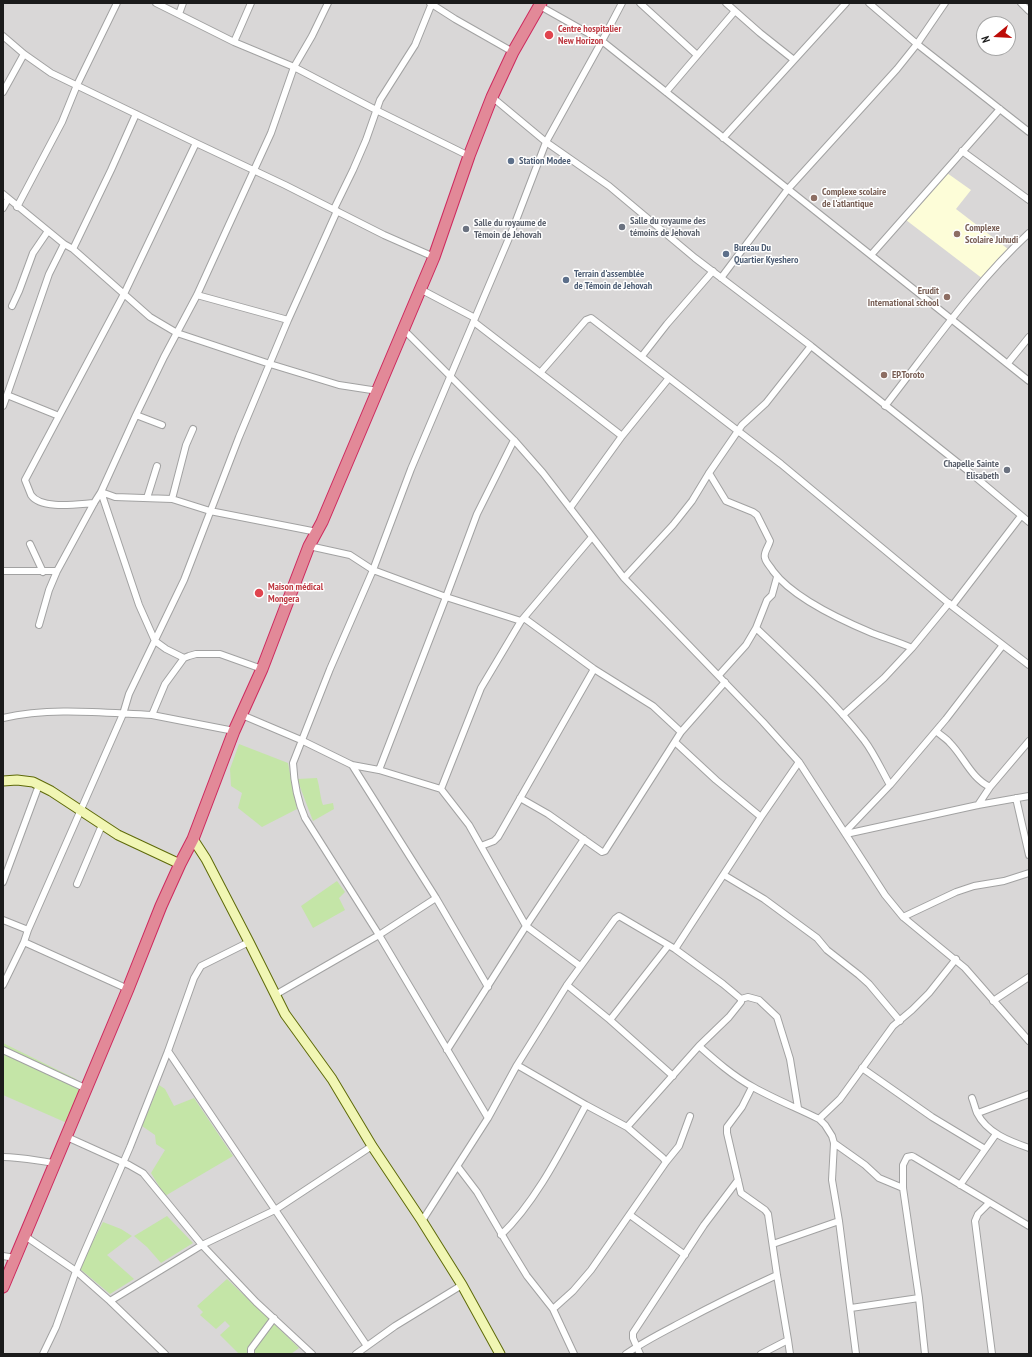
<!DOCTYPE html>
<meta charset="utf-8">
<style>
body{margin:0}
#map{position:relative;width:1032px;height:1357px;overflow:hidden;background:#ece8e0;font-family:"PT Sans Narrow",sans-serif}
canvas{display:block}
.frame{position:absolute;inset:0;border:4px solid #1b1b1b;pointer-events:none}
.north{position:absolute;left:976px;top:16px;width:40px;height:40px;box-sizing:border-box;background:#fff;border:1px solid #a4a4a4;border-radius:50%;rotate:252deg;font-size:11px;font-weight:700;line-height:16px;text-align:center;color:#1b1b1b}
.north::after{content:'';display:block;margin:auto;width:14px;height:18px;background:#bd0c08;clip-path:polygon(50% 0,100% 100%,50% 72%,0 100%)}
</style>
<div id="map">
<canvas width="1032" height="1357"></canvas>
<div class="frame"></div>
<div class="north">N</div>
</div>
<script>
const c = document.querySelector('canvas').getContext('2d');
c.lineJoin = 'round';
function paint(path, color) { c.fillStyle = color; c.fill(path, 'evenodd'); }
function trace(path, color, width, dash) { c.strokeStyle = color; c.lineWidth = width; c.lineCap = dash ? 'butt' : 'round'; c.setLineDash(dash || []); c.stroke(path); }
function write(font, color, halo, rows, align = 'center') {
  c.font = font + ' "PT Sans Narrow",sans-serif'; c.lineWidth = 3; c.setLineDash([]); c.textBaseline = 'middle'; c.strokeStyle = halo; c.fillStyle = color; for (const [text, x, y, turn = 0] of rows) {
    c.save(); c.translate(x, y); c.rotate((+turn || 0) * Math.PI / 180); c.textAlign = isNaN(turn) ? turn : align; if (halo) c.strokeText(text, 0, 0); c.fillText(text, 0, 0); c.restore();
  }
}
paint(new Path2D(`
 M3,3H1029V1354H3ZM984,24H1008V48H984Z`), '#d9d7d7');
paint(new Path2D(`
 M947,173L971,190L956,209L1008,249L983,279L906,220Z`), '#fdfdd8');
paint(new Path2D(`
 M239,744L288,763L297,809L262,827L238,808L242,793L231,786L230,769Z
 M317,778C320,788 320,797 323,805L333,803L334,809L313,821L297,779Z
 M337,881L345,892L339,898L345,910L313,928L301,906Z
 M3,1043L76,1079L79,1091L67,1123L3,1095Z
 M159,1085L165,1089L174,1106L194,1098L233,1156L165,1196L151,1173L165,1150L156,1144L155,1135L142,1126Z
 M167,1216L193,1243L161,1263L147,1247L134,1236Z
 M103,1222L121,1229L132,1236L107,1255L134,1279L110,1294L79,1268Z
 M227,1279L299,1348L291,1354H239L220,1335L230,1326L225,1321L216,1329L200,1315L203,1312L197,1306Z`), '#c4e5a7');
const street = new Path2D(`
 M156,3L234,42L294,67L376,110L469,156
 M430,3L455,19L513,52
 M640,3L697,55
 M726,3L760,33L794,60
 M869,3L917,44L1029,132
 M1021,3L1029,11
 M540,6L602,41L1029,381
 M179,14L183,3
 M3,36L24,54L51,73L196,143L285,185L384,235L434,257
 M234,42L251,3
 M3,92L24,54
 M666,92L735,11
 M492,97L546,142L609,186L695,258L811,346L967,470L1029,522
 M723,138L846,3
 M962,151L1029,200
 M3,194L64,244L73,249L150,317L177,333L270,364L339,385L378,391
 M17,207L62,122L77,85L117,3
 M3,208L8,199
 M334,209L353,170L366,140L380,100L415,45L432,3
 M73,249L111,170L136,114
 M871,255L1000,109
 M721,278L788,189L897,69L917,44L945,3
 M420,289L475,318
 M197,295L288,320
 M12,306L19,291L33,253L48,231
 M474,322L622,436
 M404,330L514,440L543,473L624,578L763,722L799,762L885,895L903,917L965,968L1029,1041
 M642,356L667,324L713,271
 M1008,363L1029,337
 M540,373L586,320L591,318L781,464L952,606L1029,665
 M7,395L49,274L64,244
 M3,406L7,395L59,416
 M885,406C931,347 974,284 1029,233
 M136,415L162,425
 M709,473L726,501L753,512L757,515L770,541C769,546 763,553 765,558C766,563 771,567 773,571C793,598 841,620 872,633C885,638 899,642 912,648
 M101,492L115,497L172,499L210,511L317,532
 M101,492L139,605L155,641L166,649L184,658
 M147,498L157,466
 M172,499L186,445L193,429
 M94,503C78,504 41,510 31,495C29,490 27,485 25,480L124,294L196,143
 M570,508L622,436L669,378
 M30,544L43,572
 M309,546L350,555L373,570L446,597L521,621
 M3,571H57L94,503L101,492L136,415L164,357L197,295L227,229L271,133L294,67L312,36L328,3
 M624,578L673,525L692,501L709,473L742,425L766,403L811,346
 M952,606L1021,516
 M524,618L594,669L653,706L681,732
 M39,625L49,590L57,571
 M756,628C794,664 832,699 864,740C874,753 882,771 890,785
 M719,675L746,645L756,628L767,600L772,595L777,577
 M152,715L234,731
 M242,715L301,740L352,765L379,770L441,789L469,825L526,926L580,966
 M843,715L884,678L912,648L949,603
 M3,718C52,707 103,713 152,715L165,684L184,658L189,656L196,654H220L262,669
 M936,731C940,735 946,738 950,743C964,757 971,778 990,787
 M675,742L716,780L761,817
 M352,765L436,898L488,987
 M379,770L446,597L477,514L514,440
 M441,789L481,688L521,621L592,537
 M520,798L548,814L602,852L605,851L681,732L725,682
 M1016,798L1029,855
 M978,805L990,787L1029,741
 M845,832L890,785L946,719L1003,645
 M846,834L978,805L1029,796
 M481,846L494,841L498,837L594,669
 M724,875L764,899L817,938L827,950L859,975L869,984L900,1021
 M3,882L39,785
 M77,884L102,825
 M903,917L956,892L974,886L1004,881L1029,873
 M3,920L28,930
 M24,942L28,930L123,714L129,694L184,580L239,437L288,320L337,211
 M675,949L761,817L799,762
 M3,985L24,942L128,989
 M567,985L610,1020L673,1076
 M275,995L379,935L436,898
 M741,999L748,997L759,1000L777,1017L790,1059L798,1108
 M993,1001L1029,977
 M610,1020L668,946
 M699,1046C716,1061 733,1076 753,1087C774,1099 797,1108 819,1119
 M3,1050L87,1089
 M447,1050L526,926L584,839
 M168,1051L367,1346
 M517,1065L586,1105L627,1127L663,1158L666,1162L591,1270L573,1291L553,1309
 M862,1068L932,1117L985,1149
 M752,1087L742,1107L727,1127V1133L741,1193L765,1210L768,1214L777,1275L788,1340L761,1354
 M972,1098C974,1103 975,1108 977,1113C987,1133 1009,1141 1029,1148
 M978,1113L1029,1094
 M488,1118L379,935L305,818C297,800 294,782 293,763L330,669L373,570L411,469L512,231L546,142L602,41L622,3
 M67,1137L129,1165L143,1173L202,1245L256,1302L312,1354
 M834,1143L865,1165L879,1178L903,1188
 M3,1157C21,1157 38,1161 55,1163
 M666,1162L679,1146L690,1116
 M458,1167L477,1192L508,1245L527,1276L553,1309L574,1354
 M960,1185L996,1134
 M989,1203L978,1214L975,1221L992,1354
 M630,1215L685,1255
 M422,1221L488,1118L517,1065L567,985L615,919L619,916L675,949L723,984L741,999V1002L729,1017L699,1046L627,1127
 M501,1235C536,1202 563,1147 586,1105
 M25,1236L76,1271L110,1301L165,1354
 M773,1244L839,1221
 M3,1256L15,1258
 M110,1301L202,1245L275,1210L372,1146
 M851,1308L919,1298
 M788,1340L790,1354
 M43,1354L56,1327L76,1271L130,1147L168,1051L194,978L201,966L249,942
 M251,1354V1349L274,1318
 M356,1354L395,1326L462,1285
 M626,1354C643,1342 661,1333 680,1323C712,1306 744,1290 777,1275
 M640,1354L633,1338V1333L704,1225L738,1180
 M856,1354L839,1221L832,1180L834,1143L832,1136L825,1125L819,1119L840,1099L893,1026L912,1010L929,993L956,959
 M925,1354L919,1298L903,1188V1165L907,1157L912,1156L914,1157L1029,1226`);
const secondary = new Path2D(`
 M3,781L17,780L33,782L51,791L118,835L180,864
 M193,839L206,859L249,942L285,1014L332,1079L372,1146L422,1221L462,1285L500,1354`);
const highway = new Path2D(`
 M3,1287L128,989L161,906L180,864L193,839L234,731L262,669L309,546L322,522L434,257L469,156L492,97L513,52L541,3`);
trace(street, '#a2a2a2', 8);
trace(secondary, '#5e6a09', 11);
trace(highway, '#cd2a5e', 13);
trace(street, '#fff', 6);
trace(secondary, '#f1f6b4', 9);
trace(highway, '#e28998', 11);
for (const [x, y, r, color] of [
 [549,35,5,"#e0444e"],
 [511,161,4,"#5c6f8a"],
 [814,198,4,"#8d6e63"],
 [622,227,4,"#6b7280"],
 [466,229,4,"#6b7280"],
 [957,234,4,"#8d6e63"],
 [726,254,4,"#5c6f8a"],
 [566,280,4,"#5c6f8a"],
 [947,297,4,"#8d6e63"],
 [884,375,4,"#8d6e63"],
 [1007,470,4,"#6b7280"],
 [259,593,5,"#e0444e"]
]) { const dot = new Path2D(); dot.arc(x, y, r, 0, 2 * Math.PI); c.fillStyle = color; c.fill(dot); trace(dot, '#fff', 1.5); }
write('bold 10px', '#be3a42', '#fff', [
 ["Centre hospitalier",558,29],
 ["New Horizon",558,41],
 ["Maison médical",268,587],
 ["Mongera",268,599]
], 'left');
write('bold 10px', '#4e5e75', '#fff', [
 ["Station Modee",519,161],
 ["Bureau Du",734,248],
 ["Quartier Kyeshero",734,260],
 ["Terrain d'assemblée",574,274],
 ["de Témoin de Jehovah",574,286]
], 'left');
write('bold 10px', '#785e54', '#fff', [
 ["Complexe scolaire",822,192],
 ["de l'atlantique",822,204],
 ["Complexe",965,228],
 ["Scolaire Juhudi",965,240],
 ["Erudit",939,291,"right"],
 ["International school",939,303,"right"],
 ["EP.Toroto",892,375]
], 'left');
write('bold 10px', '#5b616d', '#fff', [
 ["Salle du royaume des",630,221],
 ["témoins de Jehovah",630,233],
 ["Salle du royaume de",474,223],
 ["Témoin de Jehovah",474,235],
 ["Chapelle Sainte",999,464,"right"],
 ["Elisabeth",999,476,"right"]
], 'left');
</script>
